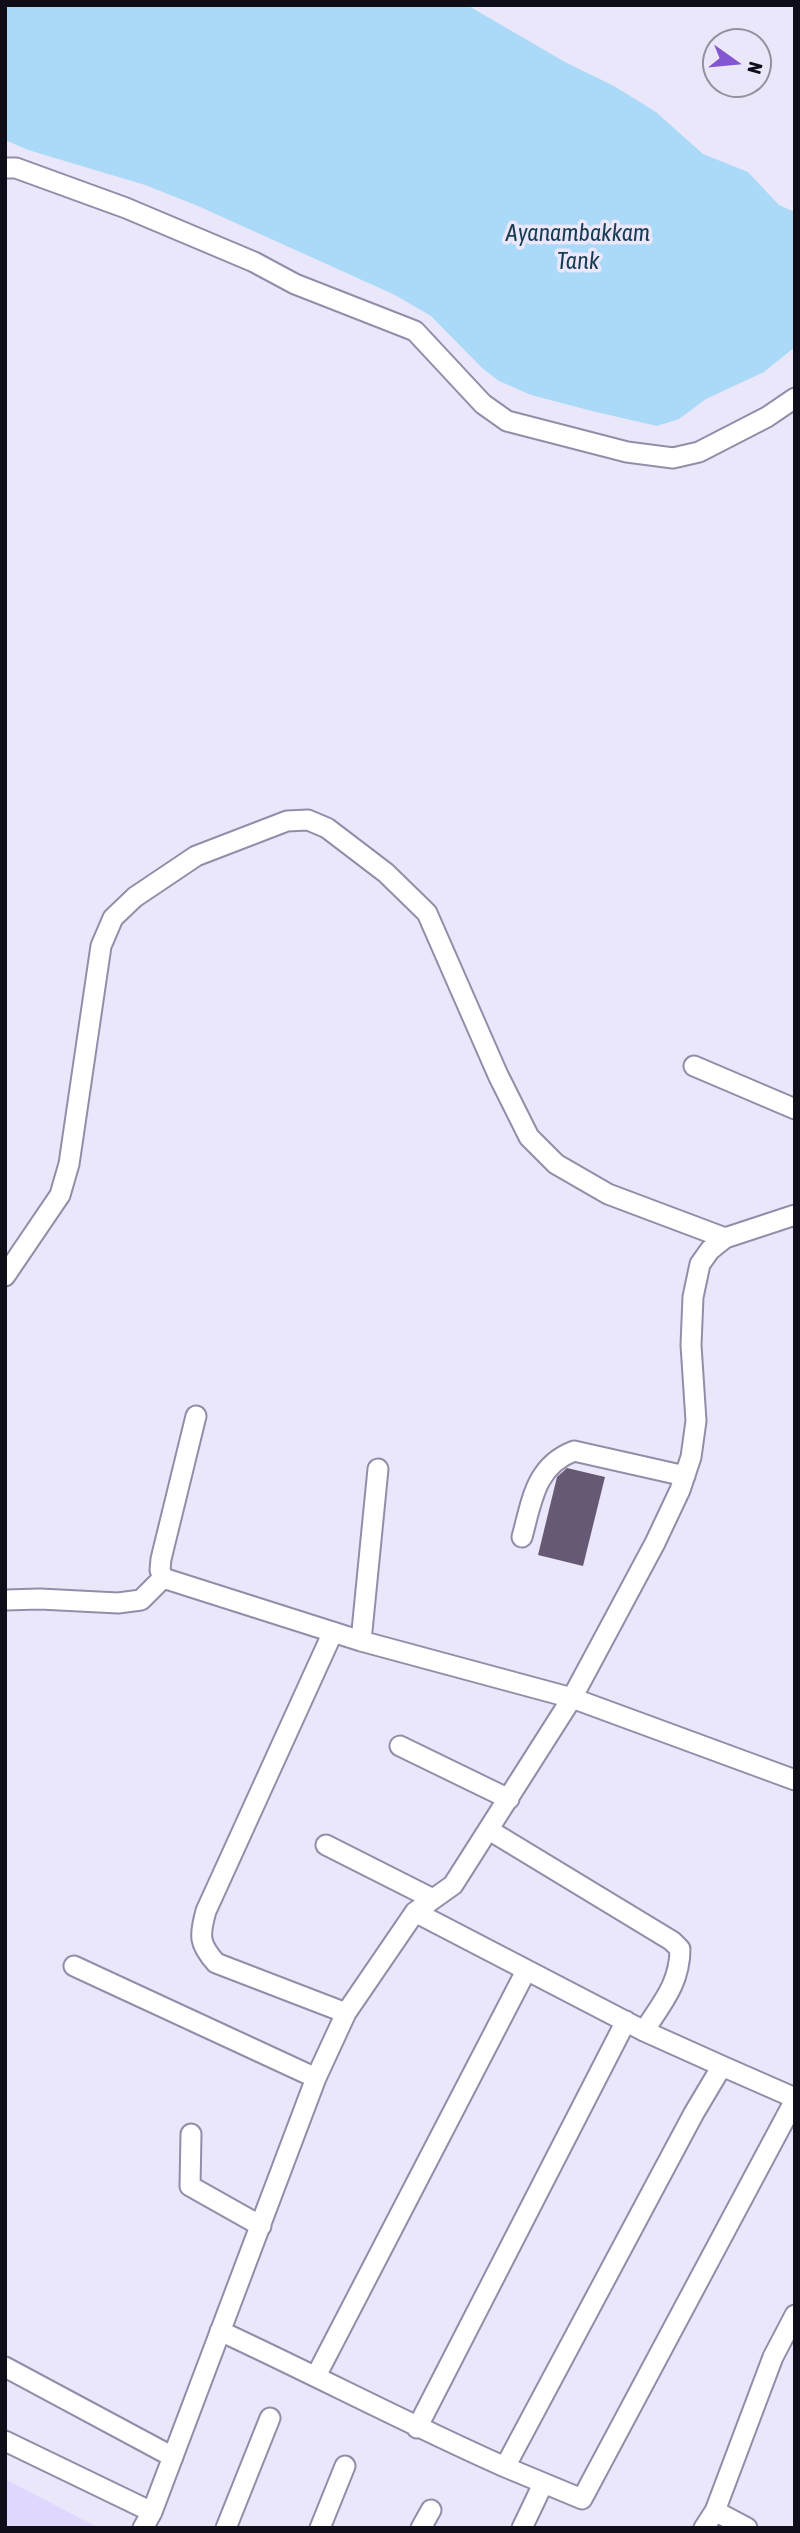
<!DOCTYPE html>
<style>
body{margin:0}
#map{position:relative;width:800px;height:2533px;overflow:hidden;background:#ebe7fa;font-family:"Asap Condensed",sans-serif}
canvas{display:block}
.frame{position:absolute;inset:0;border:7px solid #0f0d17;pointer-events:none}
.north{position:absolute;left:702px;top:28px;width:70px;height:70px;box-sizing:border-box;background:#ebe7fa;border:2px solid #93909f;border-radius:50%;rotate:105deg;font-size:19px;font-weight:700;line-height:28px;text-align:center;color:#0f0d17}
.north::after{content:'';display:block;margin:auto;width:24px;height:32px;background:#8457d0;clip-path:polygon(50% 0,100% 100%,50% 72%,0 100%)}
</style>
<div id="map">
<canvas width="800" height="2533"></canvas>
<div class="frame"></div>
<div class="north">N</div>
</div>
<script>
const c = document.querySelector('canvas').getContext('2d');
c.lineJoin = 'round';
function paint(path, color) { c.fillStyle = color; c.fill(path, 'evenodd'); }
function trace(path, color, width, dash) { c.strokeStyle = color; c.lineWidth = width; c.lineCap = dash ? 'butt' : 'round'; c.setLineDash(dash || []); c.stroke(path); }
function write(font, color, halo, rows, align = 'center') {
  c.font = font + ' "Asap Condensed",sans-serif'; c.lineWidth = 7; c.setLineDash([]); c.textBaseline = 'middle'; c.strokeStyle = halo; c.fillStyle = color; for (const [text, x, y, turn = 0] of rows) {
    c.save(); c.translate(x, y); c.rotate((+turn || 0) * Math.PI / 180); c.textAlign = isNaN(turn) ? turn : align; if (halo) c.strokeText(text, 0, 0); c.fillText(text, 0, 0); c.restore();
  }
}
paint(new Path2D(`
 M5,2479L99,2528H5Z`), '#e0d7ff');
paint(new Path2D(`
 M5,5H467L565,62L614,86L656,112L703,154L748,172L779,205L795,212V347L764,372L706,399L679,419L657,426L596,412L531,395L499,381L482,368L431,316L395,295L198,206L145,185L28,150L5,140Z`), '#abdaf8');
paint(new Path2D(`
 M567,1468L605,1477L583,1566L538,1555L557,1477Z`), '#655974');
const minor = new Path2D(`
 M5,168H16L126,208L254,262L295,284L415,331L483,404L507,421L627,452L673,458L699,452L767,417L795,398
 M694,1066L795,1109
 M5,1276L60,1195L69,1164L101,946L113,918L135,897L196,856L287,821L308,820L327,828L386,873L427,913L498,1075L529,1137L556,1164L608,1194L725,1238
 M196,1416L161,1559L160,1570L163,1578L361,1641L572,1698L795,1780
 M522,1537C532,1501 535,1466 574,1451L685,1476
 M5,1600L40,1599L118,1603L141,1600L163,1578
 M333,1632L206,1911C199,1936 199,1944 216,1963L346,2013
 M361,1641L378,1469
 M400,1746L509,1799
 M489,1830L672,1941L680,1949C680,1983 662,2003 644,2031
 M326,1845L433,1899
 M74,1966L316,2078
 M722,2066L795,2098
 M191,2134L190,2186L261,2226
 M220,2331C315,2375 408,2424 505,2467L694,2113L722,2066L644,2031L415,1912
 M5,2367L173,2457
 M316,2376L526,1971
 M417,2428L626,2021
 M5,2441L152,2512
 M505,2467L582,2499L795,2100
 M715,2511L773,2357L795,2315
 M143,2528L152,2512L316,2078L346,2013L415,1912L453,1885L572,1698L655,1543L680,1490L691,1457L696,1421L691,1345L693,1297L700,1264L710,1250L725,1238L795,1215
 M226,2528L270,2418
 M320,2528L345,2466
 M421,2528L431,2510
 M522,2528L543,2484
 M704,2528L715,2511L747,2528`);
trace(minor, '#938daa', 23);
trace(minor, '#fff', 19);
write('italic 24px', '#173b50', '#ebe7fa', [
 ["Ayanambakkam",578,233],
 ["Tank",578,261]
]);
</script>
